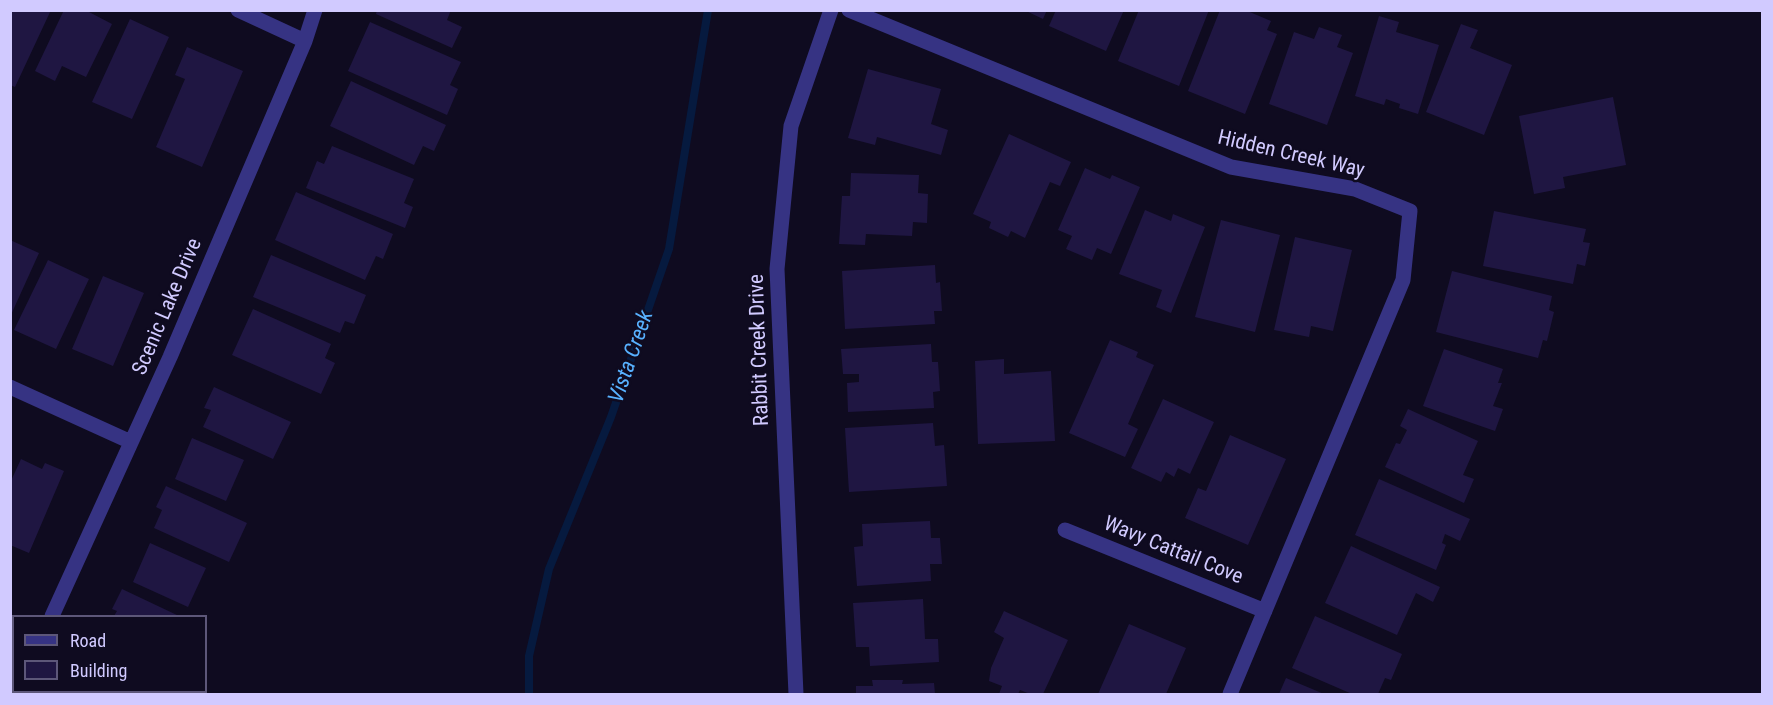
<!DOCTYPE html>
<style>
body{margin:0}
#map{position:relative;width:1773px;height:705px;overflow:hidden;background:#0f0b20;font-family:"Roboto Condensed",sans-serif}
canvas{display:block}
.frame{position:absolute;inset:0;border:12px solid #d1caff;pointer-events:none}
.legend{position:absolute;left:12px;top:615px;width:195px;height:78px;box-sizing:border-box;background:#0f0b20;border:2px solid #5d5779;margin:0;padding:8px 10px;list-style:none;font-size:18px;color:#d1caff}
.legend li{display:flex;align-items:center;gap:12px;height:30px}
.legend b{width:30px;border:2px solid #5d5779}
</style>
<div id="map">
<canvas width="1773" height="705"></canvas>
<div class="frame"></div>
<ul class="legend">
<li><b style="height:8px;background:#363383"></b>Road</li>
<li><b style="height:16px;background:#1f1642"></b>Building</li>
</ul>
</div>
<script>
const c = document.querySelector('canvas').getContext('2d');
c.lineJoin = 'round';
function trace(path, color, width, dash) { c.strokeStyle = color; c.lineWidth = width; c.lineCap = dash ? 'butt' : 'round'; c.setLineDash(dash || []); c.stroke(path); }
function paint(path, color) { c.fillStyle = color; c.fill(path, 'evenodd'); }
function write(font, color, halo, rows, align = 'center') {
  c.font = font + ' "Roboto Condensed",sans-serif'; c.lineWidth = 5; c.setLineDash([]); c.textBaseline = 'middle'; c.strokeStyle = halo; c.fillStyle = color; for (const [text, x, y, turn = 0] of rows) {
    c.save(); c.translate(x, y); c.rotate((+turn || 0) * Math.PI / 180); c.textAlign = isNaN(turn) ? turn : align; if (halo) c.strokeText(text, 0, 0); c.fillText(text, 0, 0); c.restore();
  }
}
trace(new Path2D(`
 M529,694V656L549,569L611,417L669,249L708,10`), '#061a3f', 8);
paint(new Path2D(`
 M10,10H51L15,87L10,85Z
 M64,10H90L89,12L112,24L86,77L62,66L55,81L35,71Z
 M377,10H451L447,20L462,27L452,48L376,14Z
 M1024,10H1047L1043,19Z
 M1056,10H1124L1106,51L1049,26Z
 M1139,10H1209L1179,86L1118,61Z
 M1220,10H1245L1271,21L1267,30L1277,34L1245,114L1188,91Z
 M1379,16L1399,22L1396,32L1439,45L1418,114L1399,108L1400,104L1386,99L1384,105L1355,96Z
 M130,19L169,37L132,119L92,102Z
 M370,22L461,62L450,85L458,89L447,115L348,71Z
 M1461,24L1478,30L1470,48L1512,65L1484,135L1426,112Z
 M1319,27L1342,35L1337,47L1353,53L1327,125L1269,104L1294,32L1314,39Z
 M187,47L243,71L202,167L156,147L185,79L175,75Z
 M868,69L941,89L931,124L948,130L941,155L877,137L875,145L848,138Z
 M351,81L446,125L434,151L423,146L414,165L330,126Z
 M1613,97L1626,165L1563,177L1565,188L1534,194L1519,116Z
 M1009,134L1071,162L1060,186L1050,182L1025,238L1011,231L1008,237L989,228L991,222L973,214Z
 M332,146L414,179L404,203L413,207L405,228L306,188L317,161L324,164Z
 M1085,168L1110,179L1112,175L1140,187L1111,254L1097,248L1092,260L1066,249L1072,236L1058,230Z
 M851,173L919,175L918,193L928,194L927,223L913,222L912,236L866,234L865,245L839,244L842,196H850Z
 M296,192L393,234L383,259L376,256L365,280L275,240Z
 M1145,210L1171,221L1173,214L1205,227L1171,313L1156,307L1162,290L1119,274Z
 M1494,211L1586,229L1583,242L1590,243L1585,266L1577,264L1573,284L1483,266Z
 M1221,220L1280,235L1255,332L1195,317Z
 M1295,237L1352,250L1333,331L1311,326L1309,337L1274,330Z
 M10,240L39,253L10,317Z
 M271,255L366,295L354,324L345,321L340,333L253,297Z
 M48,260L89,279L56,349L14,330Z
 M935,265L936,283L940,282L942,311H934L935,324L845,329L842,271Z
 M1452,271L1552,296L1549,310L1554,312L1547,341L1543,340L1538,358L1436,332Z
 M103,276L144,293L113,366L72,349Z
 M253,309L331,344L325,358L335,363L321,394L232,355Z
 M1110,340L1138,352L1136,357L1154,365L1128,424L1138,429L1125,457L1069,433Z
 M931,344L932,362H938L940,391L933,392L934,408L848,412L847,383L859,382V374H843L841,349Z
 M1444,349L1503,369L1498,383H1502L1493,406L1503,409L1495,431L1423,406Z
 M1004,359V374L1051,371L1055,441L978,444L975,361Z
 M214,387L291,422L273,459L203,427L211,410L204,408Z
 M1163,399L1214,422L1190,474L1178,468L1174,477L1166,472L1161,482L1131,468Z
 M1408,409L1478,441L1463,475L1474,479L1464,503L1385,467L1396,443L1400,444L1407,430L1400,426Z
 M933,423L935,446L944,445L947,486L849,492L845,428Z
 M1230,435L1286,459L1248,545L1185,518L1198,488L1206,491Z
 M192,438L244,460L226,501L175,479Z
 M21,459L42,469L45,463L64,471L29,553L10,545V483Z
 M1379,479L1470,519L1460,541L1445,534L1442,543L1446,545L1436,570L1355,535Z
 M166,486L247,523L229,562L154,528L162,510L156,507Z
 M930,521L931,538H940L942,564H930L931,581L857,586L854,547L863,546L862,524Z
 M150,543L206,568L188,607L133,582Z
 M1351,546L1440,587L1433,602L1416,593L1397,635L1325,603Z
 M122,589L179,616H114L117,611L112,609Z
 M923,599L925,639H938L939,662L870,666L869,647H856L853,603Z
 M1004,611L1068,640L1043,694H1030L1020,690L1018,694H999L1002,686L989,681L991,668L1004,638L994,632Z
 M1315,616L1402,654L1391,680L1385,678L1378,694H1352L1292,668Z
 M1129,624L1186,648L1166,694H1098Z
 M1286,678L1324,694H1279Z
 M872,680H903L902,684L934,683L935,694H856V686H873Z
 M112,692H171L170,694H118Z`), '#1f1642');
trace(new Path2D(`
 M238,10L305,41
 M849,10L1231,167L1355,189L1410,211L1403,280L1230,694
 M10,387L131,442
 M1065,530L1265,611
 M52,616L170,357L305,41L315,10
 M16,694L18,692
 M796,694L777,269L791,126L831,10`), '#363383', 15);
write('21px', '#d1caff', '#0f0b20', [
 ["Hidden Creek Way",1291,155,13],
 ["Scenic Lake Drive",168,307,-67],
 ["Rabbit Creek Drive",760,350,-92],
 ["Wavy Cattail Cove",1173,551,22]
]);
write('italic 22px', '#58b1ff', '#0f0b20', [
 ["Vista Creek",632,357,-71]
]);
</script>
